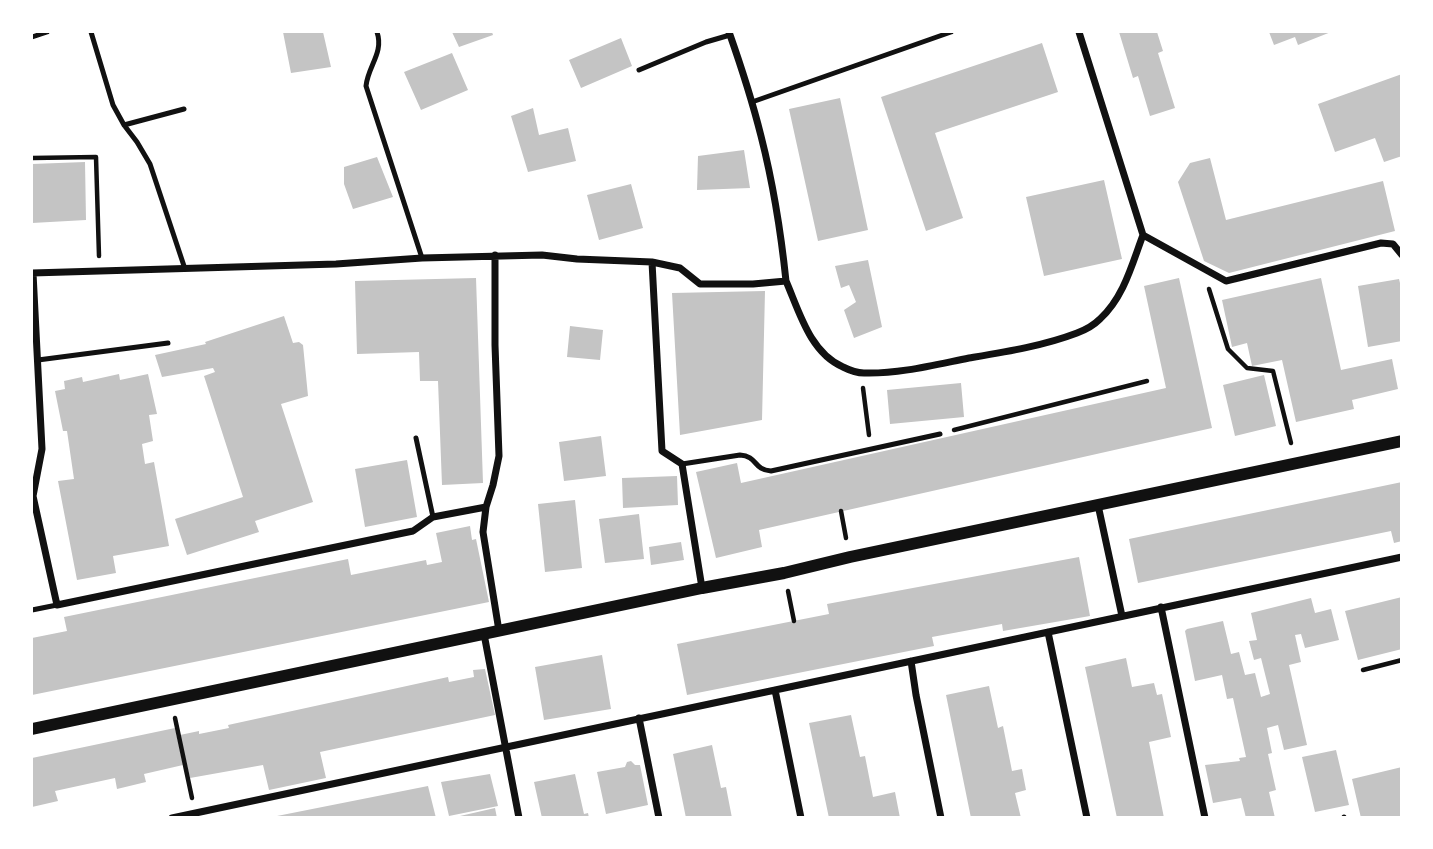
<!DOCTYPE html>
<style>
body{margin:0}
#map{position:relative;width:1433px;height:849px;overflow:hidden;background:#fff;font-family:Quicksand,sans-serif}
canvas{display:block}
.frame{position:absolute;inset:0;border:33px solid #fff;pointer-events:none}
</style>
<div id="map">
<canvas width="1433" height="849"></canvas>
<div class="frame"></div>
</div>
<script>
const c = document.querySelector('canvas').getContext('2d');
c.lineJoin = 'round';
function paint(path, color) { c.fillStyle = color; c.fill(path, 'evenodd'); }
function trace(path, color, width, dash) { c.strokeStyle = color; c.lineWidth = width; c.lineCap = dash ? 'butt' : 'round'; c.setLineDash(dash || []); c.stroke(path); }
paint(new Path2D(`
 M283,32H323L331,67L291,73Z
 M452,32H492L493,35L459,47Z
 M1119,32H1157L1163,51L1158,53L1175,108L1150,116L1138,76L1133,78Z
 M1269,32H1331L1298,45L1295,37L1274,45Z
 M621,38L632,66L581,88L569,60Z
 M1042,43L1058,92L935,133L963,218L926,231L881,97Z
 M452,53L468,90L421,110L404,72Z
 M1402,74V156L1384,162L1375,138L1335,152L1318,104Z
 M840,98L868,230L818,241L789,109Z
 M533,108L539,135L568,128L576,161L528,172L511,116Z
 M744,150L750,188L697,190L698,156Z
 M377,157L393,197L353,209L344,184V167Z
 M1210,158L1226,220L1383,181L1395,231L1229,273L1204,261L1178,182L1190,163Z
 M85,162L86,220L32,223V164Z
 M1104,180L1122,259L1044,276L1026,197Z
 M631,184L643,228L599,240L587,195Z
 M868,260L882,327L854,338L844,310L856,302L849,285L841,288L835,266Z
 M476,278L483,483L442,485L438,381H420L419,352L357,354L355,281Z
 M1179,278L1212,428L759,530L762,547L716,558L696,472L737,463L741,483L1166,388L1144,286Z
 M1321,278L1341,370L1392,359L1398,389L1352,400L1354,409L1296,422L1282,360L1252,366L1247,343L1232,347L1222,300Z
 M1399,279L1402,291V341L1368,347L1358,286Z
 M765,291L762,420L680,435L672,293Z
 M284,316L293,343L299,342L303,345L308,396L281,404L313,502L255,521L259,532L187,555L175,519L243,497L204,376L215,372L213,368L162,377L155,355L206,344L205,342Z
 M570,326L603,330L600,360L567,357Z
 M119,374L120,380L148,374L157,414L149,415L153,441L142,444L145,464L154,462L169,546L113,556L116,573L77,580L58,481L74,479L67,431H63L55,391L65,389L64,381L82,377L83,382Z
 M1264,375L1276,426L1235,436L1223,385Z
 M961,383L964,417L890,424L887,390Z
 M601,436L606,476L564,481L559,442Z
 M407,460L417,517L365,527L355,469Z
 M677,476L678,505L623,508L622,478Z
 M1402,482V541L1394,543L1391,531L1138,583L1129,539Z
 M575,500L582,568L545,572L538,504Z
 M639,514L644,559L605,563L599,519Z
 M470,526L472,540L476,539L489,602L32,695V638L67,631L64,617L348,559L351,575L426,560L427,565L442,562L436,533Z
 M681,542L684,560L651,565L649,547Z
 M1079,557L1090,616L1003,631L1002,624L932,637L934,646L687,695L677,644L829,614L827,604Z
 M1402,597V649L1358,660L1345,611Z
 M1311,598L1315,613L1331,609L1339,640L1305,648L1301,634L1295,635L1301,662L1289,665L1307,745L1284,750L1278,725L1267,728L1272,753L1268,754L1276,790L1269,792L1275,818H1246L1241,798L1213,803L1205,765L1240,761L1239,758L1246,757L1233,698L1227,699L1222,675L1195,681L1185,631L1187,629L1223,621L1231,654L1239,652L1245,675L1255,673L1261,697L1270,694L1261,658L1254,660L1249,641L1257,640L1251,613Z
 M602,655L611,709L544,720L535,667Z
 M1126,658L1132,687L1154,683L1157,695L1162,694L1171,737L1149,742L1164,818H1117L1085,667Z
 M485,669L495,715L320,752L326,778L269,790L263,765L190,778L180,735L199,731V734L229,728L228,725L448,677L449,682L474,677L473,670Z
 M989,686L998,728L1003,726L1012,771L1022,769L1026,790L1015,793L1021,818H971L946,695Z
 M851,715L860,757L865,756L873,797L895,792L900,818H829L809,723Z
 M175,728L183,765L144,774L146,782L117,789L115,778L55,791L58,801L32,807V758Z
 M712,745L721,788L726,787L732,818H686L673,754Z
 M1336,750L1349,805L1315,812L1302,757Z
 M631,761L635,765H640L648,805L606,814L597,772L625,767L627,762Z
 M1402,767V818H1361L1352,779Z
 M490,774L498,806L449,816L441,782Z
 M575,774L584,814L588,813L589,818H542L534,782Z
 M428,786L436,818H277V816Z
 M495,808L497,818H460V816Z`), '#c4c4c4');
trace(new Path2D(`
 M32,158L96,157L99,256
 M1209,289L1228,349L1247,368L1273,371L1291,443
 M863,388L869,435
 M954,430L1147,381
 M841,511L846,538
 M788,591L794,621
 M1363,670L1402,660
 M175,718L192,798`), '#111', 4.5);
trace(new Path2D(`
 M91,32L113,105L124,125L137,142L150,164L185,269
 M377,32C384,53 368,66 366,86L422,258
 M32,37L47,32
 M639,70L706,42L730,35
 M752,102L951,32
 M124,125L184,109
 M38,360L168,343
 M416,438L433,517
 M682,464L740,455C758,456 753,470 771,471L940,434
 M32,610L57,605
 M1344,817V818`), '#111', 5);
trace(new Path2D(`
 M729,32C741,66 752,100 761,136C773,183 781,233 786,281
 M1079,32L1143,235L1226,281L1381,243L1393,244L1402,255
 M495,255V345L499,456L493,485L486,507L483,532L499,631
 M652,262L662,451L682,464L702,588
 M32,273L336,264L422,258L542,255L577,259L652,262L680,268L700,284H753L786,281C799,311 810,353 843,367C849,370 857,373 864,373C899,374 934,365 969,358C1005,352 1043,346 1077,333C1085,330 1094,325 1100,319C1124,297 1132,264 1143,235
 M33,273L42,449L33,496L57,605L413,531L433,517L486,507
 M1098,505L1122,616
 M1161,607L1205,818
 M1048,632L1087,818
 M484,634L519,818
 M911,661L916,695L941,818
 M775,690L801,818
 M639,718L659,818
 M172,818L1402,557`), '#111', 7);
trace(new Path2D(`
 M32,729L702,588L784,573L850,557L1402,441`), '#111', 12);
</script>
